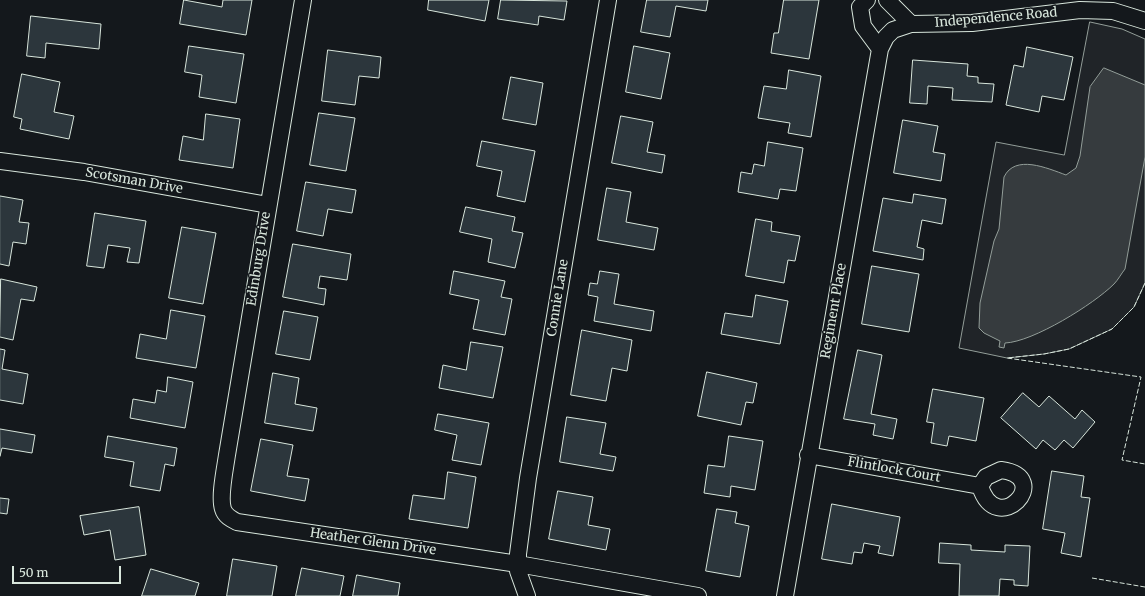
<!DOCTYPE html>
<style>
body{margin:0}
#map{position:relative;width:1145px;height:596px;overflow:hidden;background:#14181c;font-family:Merriweather,serif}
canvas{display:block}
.scale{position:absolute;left:12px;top:566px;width:109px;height:18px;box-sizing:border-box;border:2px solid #d8e6dc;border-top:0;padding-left:5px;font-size:12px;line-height:14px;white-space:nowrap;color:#d8e6dc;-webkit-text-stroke:3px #14181c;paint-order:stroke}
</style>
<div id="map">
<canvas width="1145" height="596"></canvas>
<div class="scale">50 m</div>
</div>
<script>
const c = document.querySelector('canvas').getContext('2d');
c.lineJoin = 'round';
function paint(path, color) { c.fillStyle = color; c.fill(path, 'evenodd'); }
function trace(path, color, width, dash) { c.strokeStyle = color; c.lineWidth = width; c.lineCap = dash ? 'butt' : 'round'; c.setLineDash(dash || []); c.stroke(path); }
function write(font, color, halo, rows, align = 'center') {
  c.font = font + ' Merriweather,serif'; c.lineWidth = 3; c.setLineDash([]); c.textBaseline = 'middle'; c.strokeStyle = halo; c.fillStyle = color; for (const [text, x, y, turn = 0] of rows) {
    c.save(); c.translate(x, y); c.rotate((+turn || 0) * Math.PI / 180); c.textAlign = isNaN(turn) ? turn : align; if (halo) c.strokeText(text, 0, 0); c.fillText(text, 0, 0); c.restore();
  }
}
const green = new Path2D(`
 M1090,22L1122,29L1145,39V283L1134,307L1112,329L1069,349L1044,354L1007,358L959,348L996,142L1064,155Z`);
paint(green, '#202428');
trace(green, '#939e99', 1);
const water = new Path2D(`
 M1104,68L1145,85V157L1125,269C1121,274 1118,280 1114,284C1094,304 1033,342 1005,343L1004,348L999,347L1000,341L984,333L979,328L980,303L994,241L999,229L1004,177C1015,154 1047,168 1066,175L1076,168L1080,156L1090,87Z`);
paint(water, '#363b3e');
trace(water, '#939e99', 1);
const building = new Path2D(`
 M184,0L222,7L223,0H252L246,35L180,24Z
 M429,0H489L485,21L428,10Z
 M501,0L567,1L564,20L539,16L538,25L498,19Z
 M647,0H708L706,11L676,6L670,37L641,32Z
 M784,0H819L809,59L771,53L774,33H778Z
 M31,16L101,24L99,49L46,43L45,58L27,56Z
 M189,46L244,54L236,103L199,97L202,75L185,72Z
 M634,46L670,53L661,99L626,92Z
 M1027,47L1073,57L1064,100L1042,96L1039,112L1006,105L1014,65L1023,67Z
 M328,50L381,57L379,78L359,76L355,105L322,101Z
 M913,60L968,64L967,76L978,77V83L994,84L992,102L952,100L953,88L928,86L927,104L910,103Z
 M789,70L821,76L811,137L788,133L790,123L758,118L764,86L786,89Z
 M22,74L60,82L54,112L74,116L69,139L20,129L22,119L14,117Z
 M511,77L543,83L536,125L503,119Z
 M319,113L355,118L346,171L310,165Z
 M206,114L240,119L233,168L179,160L183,136L203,140Z
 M621,116L653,122L647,152L665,155L662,173L612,163Z
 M903,120L938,126L933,152L945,154L941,181L894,173Z
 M482,141L535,151L525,202L497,196L502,171L477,166Z
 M768,142L803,148L796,191L780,189L778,199L738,192L741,172L752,174L754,164L764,166Z
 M306,182L356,190L352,213L328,209L323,236L297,231Z
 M607,188L631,192L626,222L658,228L654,250L598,240Z
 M914,194L946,199L942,224L922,220L917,247L924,249L923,260L873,251L883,198L912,203Z
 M0,196L23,200L19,222L29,223L26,244L13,242L9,266L0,264Z
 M466,207L515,217L512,231L523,233L515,268L488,262L492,239L460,232Z
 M95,213L146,221L139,263L127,262L130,248L108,245L104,268L87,266Z
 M756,219L772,222L771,231L800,236L795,261L788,260L784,283L746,276Z
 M182,227L216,233L203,304L169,298Z
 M293,244L351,254L347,280L320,276L318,288L326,289L324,305L283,297Z
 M872,266L919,274L909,332L862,324Z
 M454,271L505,281L501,297L512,299L505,335L473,329L479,300L450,294Z
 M600,271L619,274L614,304L654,311L651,331L594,321L598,297L588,295L590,283L597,284Z
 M1,279L37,287L34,301L21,299L13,340L0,337Z
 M756,295L788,301L780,344L721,334L725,313L752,317Z
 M171,310L205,316L196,368L136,358L140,334L166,339Z
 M284,311L318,317L310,360L276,354Z
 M582,330L632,340L627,371L612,368L606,401L571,395Z
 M471,342L503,347L493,398L439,388L443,365L466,370Z
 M0,349L5,350L2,369L28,374L23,404L0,400Z
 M858,350L882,355L871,414L897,419L893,439L873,435L875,424L844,419Z
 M707,372L757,383L753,403L746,402L741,425L698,416Z
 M273,373L299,378L295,404L317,408L313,431L265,423Z
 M168,377L193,382L185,428L130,418L133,399L155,403L157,390L166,392Z
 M933,389L984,398L976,441L949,436L947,446L931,443L934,423L927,422Z
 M1023,393L1039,407L1049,396L1075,419L1082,410L1095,422L1073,448L1064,440L1055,450L1043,440L1036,449L1001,418Z
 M438,414L489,423L481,465L452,460L457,435L435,430Z
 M567,417L606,423L600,454L616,457L613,471L560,462Z
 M0,429L35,435L32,453L2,448L0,456Z
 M108,436L177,448L174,466L165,464L160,491L130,486L134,462L105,457Z
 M729,436L763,441L755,490L731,486L730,497L704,493L708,465L724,467Z
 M261,439L293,445L287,476L309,479L305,501L251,491Z
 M1052,471L1084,476L1081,497L1090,498L1081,557L1061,553L1065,533L1043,529Z
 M448,472L476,477L468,528L409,519L413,495L444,499Z
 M558,491L593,497L588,525L610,529L606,550L549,539Z
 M0,498L9,499L7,514L0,513Z
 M832,504L900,517L893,556L878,553L880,546L864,543L862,553L854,552L852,564L822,559Z
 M139,507L146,555L115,560L110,530L84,535L80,516Z
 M717,509L737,512L735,523L749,526L740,577L706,571Z
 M940,543L971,545V550L1005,552V545L1030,546L1028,586L1014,585V580L1000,579L999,596H959L960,564L939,563Z
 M233,559L277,566L272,596H227Z
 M302,568L344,576L340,596H296Z
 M151,569L199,583L195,596H142Z
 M357,575L400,583L398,596H353Z`);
paint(building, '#2c363c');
trace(building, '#d8e6dc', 1);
const minor = new Path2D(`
 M303,0L227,455C225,469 219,497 223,509C225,516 231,519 237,522L518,564L698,596
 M867,0L860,7L863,26L880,49
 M887,0L911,24
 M0,161L84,172L268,205
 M808,455L980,486
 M1001,470C1055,477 997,540 980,486L986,477Z
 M527,596L518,571V554L528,478L608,0
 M785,596L880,49L886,37L893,30L911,24L972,23L1080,10L1113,11L1145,21`);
trace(minor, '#d8e6dc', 18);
trace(minor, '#14181c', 16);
trace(new Path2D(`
 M1145,283L1134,307L1112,329L1069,349L1044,354L1007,358L1141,377L1122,460L1145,464
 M1092,578L1145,587`), '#d8e6dc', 1, [5, 2]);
write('13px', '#d8e6dc', '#14181c', [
 ["Independence Road",996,18,-5],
 ["Scotsman Drive",134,181,10],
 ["Edinburg Drive",259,259,-81],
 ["Connie Lane",558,298,-81],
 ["Regiment Place",834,311,-80],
 ["Flintlock Court",894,470,10],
 ["Heather Glenn Drive",373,542,8]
]);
</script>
